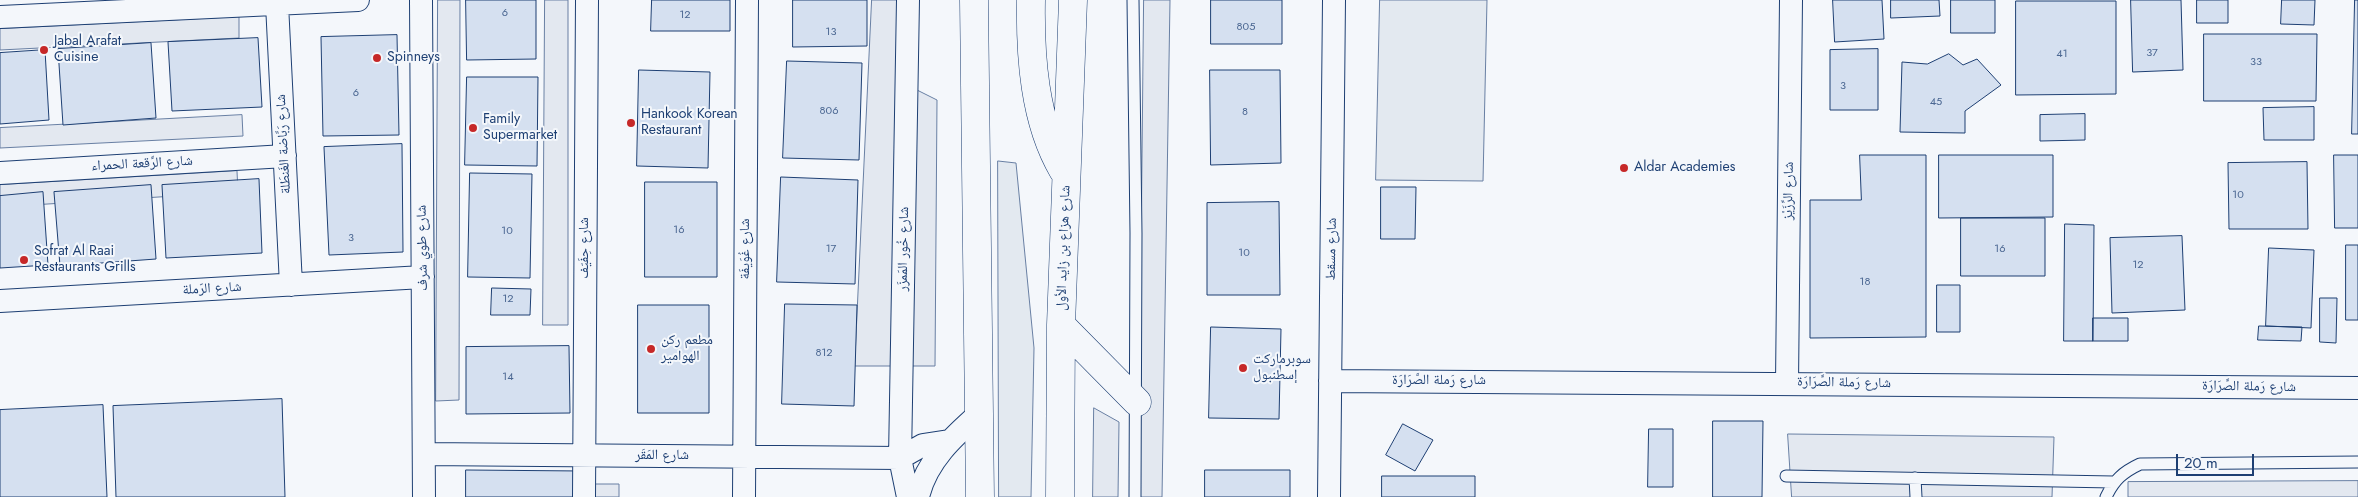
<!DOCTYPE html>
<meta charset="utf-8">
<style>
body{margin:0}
#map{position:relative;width:2358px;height:497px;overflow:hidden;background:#f4f7fb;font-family:Jost,sans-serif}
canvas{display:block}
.scale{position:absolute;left:2176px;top:454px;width:78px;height:22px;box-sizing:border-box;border:2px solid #1d3f73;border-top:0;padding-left:6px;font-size:15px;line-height:18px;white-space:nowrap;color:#1d3f73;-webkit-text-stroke:4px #f4f7fb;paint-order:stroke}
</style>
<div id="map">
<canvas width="2358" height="497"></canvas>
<div class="scale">20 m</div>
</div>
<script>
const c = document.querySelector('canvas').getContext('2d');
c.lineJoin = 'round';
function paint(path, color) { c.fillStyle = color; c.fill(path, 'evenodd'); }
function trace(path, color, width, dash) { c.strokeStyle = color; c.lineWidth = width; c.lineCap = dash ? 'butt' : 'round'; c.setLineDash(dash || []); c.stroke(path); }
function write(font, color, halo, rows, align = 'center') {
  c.font = font + ' Jost,"Noto Naskh Arabic",sans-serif'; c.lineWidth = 4; c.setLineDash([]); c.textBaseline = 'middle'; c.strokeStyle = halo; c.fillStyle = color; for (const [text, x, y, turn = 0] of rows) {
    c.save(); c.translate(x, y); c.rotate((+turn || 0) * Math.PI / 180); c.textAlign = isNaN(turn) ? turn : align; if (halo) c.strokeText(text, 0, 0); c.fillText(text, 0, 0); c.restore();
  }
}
const green = new Path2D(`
 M1380,0H1487L1483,181L1376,180Z
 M998,161L1016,163L1034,348L1031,497H999Z`);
paint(green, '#e3e9f0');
trace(green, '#687fa3', 1);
const parking = new Path2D(`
 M438,0H460L459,400L436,401Z
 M545,0H568V325H543Z
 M872,0H917L915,89L937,100L935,366H855Z
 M1144,0H1170L1162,497H1139Z
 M239,17V38L0,50V29Z
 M242,115L243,136L0,148V128Z
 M237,171L238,192L0,207V185Z
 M1094,408L1119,422L1118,497H1093Z
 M1788,434L2054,437L2052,497H1792Z
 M2358,481V497H2128V482Z
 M592,484H619V497H592Z`);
paint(parking, '#e3e8f0');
trace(parking, '#687fa3', 1);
const building = new Path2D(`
 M466,0H536V59L467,60Z
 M652,0H730V31H651Z
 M793,0H867V46L793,47Z
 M1211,0H1282V44H1211Z
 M1833,0H1882L1884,39L1835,42Z
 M1891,0H1939L1940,16L1891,18Z
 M1951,0H1995V33H1951Z
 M2131,0H2181L2183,70L2133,72Z
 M2197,0H2228V23H2197Z
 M2282,0H2315L2314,25L2281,24Z
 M2355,0H2358V134H2352Z
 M2016,1H2116V94L2016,95Z
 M2204,34H2317L2316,101H2204Z
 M397,35L399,135L323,136L321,37Z
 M258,38L262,107L172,111L168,42Z
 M151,43L156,118L63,125L58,49Z
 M1878,49V110H1830V50Z
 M45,50L49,120L0,124V53Z
 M1949,54L1963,65L1977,59L2001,85L1965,111V133L1900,132L1902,62L1927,64Z
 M787,61L862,63L859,160L783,158Z
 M639,70L710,72L708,168L637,166Z
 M1210,70H1280L1281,163L1211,165Z
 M467,77H538L537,166L465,165Z
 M2314,107V140H2264L2263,108Z
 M2085,114V140L2040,141V115Z
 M402,144L403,252L329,255L324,147Z
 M1860,155H1926V337L1810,338V200H1861Z
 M1939,155H2053V217L1939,218Z
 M2334,155H2358V228H2335Z
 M2307,162L2308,229H2229L2228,163Z
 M470,173L532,174L530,278L468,277Z
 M781,177L858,180L855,284L777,282Z
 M259,179L262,253L166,258L162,185Z
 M645,182H717V277H645Z
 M151,185L156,259L60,266L54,192Z
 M1381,187H1416L1415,239H1381Z
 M43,192L48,265L0,268V196Z
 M1279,202L1280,295H1207V203Z
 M1961,218H2045V276H1961Z
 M2065,224L2094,225L2093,341H2064Z
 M2182,236L2185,310L2112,313L2110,238Z
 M2346,245H2358V320H2346Z
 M2269,248L2314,250L2311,328L2266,326Z
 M1937,285H1960V332H1937Z
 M492,288L531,289L530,315H491Z
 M2320,298H2337L2336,343L2320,342Z
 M785,304L857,305L854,406L782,404Z
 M638,305H709V413H638Z
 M2093,318H2128V341H2093Z
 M2259,326L2302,327L2301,341L2258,340Z
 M1211,327L1281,329L1279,419L1209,418Z
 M569,346L570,413L466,414V347Z
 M282,399L285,497H116L113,406Z
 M103,405L107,497H0V410Z
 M1713,421H1763L1762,497H1713Z
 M1403,424L1433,440L1415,471L1386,455Z
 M1649,429H1673V487H1648Z
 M466,470L582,471V497H466Z
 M1205,470H1290V497H1205Z
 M1382,476H1475V497H1382Z`);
paint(building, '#d5e0f0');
trace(building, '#1d3f73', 1);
const lane = new Path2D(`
 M1133,0L1136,233L1135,497
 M1786,476L2113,482
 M1915,478L1916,497
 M2106,497C2114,480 2123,472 2140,464L2358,462`);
const street = new Path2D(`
 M421,0L424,497
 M908,0L900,458L908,497
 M277,4L291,285
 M0,17L358,0
 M0,173L285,156
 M0,301L423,277
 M1330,381L2358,388
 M1787,383L1791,0
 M424,454L900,458L923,445L949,441
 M584,497L587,0
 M744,497L747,0
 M918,497C926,461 954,436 980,413
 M1329,497L1334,0`);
const primary = new Path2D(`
 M974,0L980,497
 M1031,0C1030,55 1034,121 1063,170
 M1061,325L1137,402
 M1060,497L1061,325L1073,0`);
trace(lane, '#1d3f73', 13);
trace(street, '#1d3f73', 24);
trace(primary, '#1d3f73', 29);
trace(lane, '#f4f7fb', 11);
trace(street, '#f4f7fb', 22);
trace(primary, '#f4f7fb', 28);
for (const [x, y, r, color] of [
 [44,50,5,"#c62828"],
 [377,58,5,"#c62828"],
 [631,123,5,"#c62828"],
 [473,128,5,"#c62828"],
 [1624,168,5,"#c62828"],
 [24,260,5,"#c62828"],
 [651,349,5,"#c62828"],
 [1243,368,5,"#c62828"]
]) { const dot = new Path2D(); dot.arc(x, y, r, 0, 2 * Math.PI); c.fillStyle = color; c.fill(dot); trace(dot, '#f4f7fb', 2); }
write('11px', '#4b6792', null, [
 ["6",505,13],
 ["12",685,15],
 ["805",1246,27],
 ["13",831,32],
 ["37",2152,53],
 ["41",2062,54],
 ["33",2256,62],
 ["3",1843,86],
 ["6",356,93],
 ["45",1936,102],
 ["806",829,111],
 ["8",1245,112],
 ["10",2238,195],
 ["16",679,230],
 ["10",507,231],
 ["3",351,238],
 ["17",831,249],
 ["16",2000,249],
 ["10",1244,253],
 ["12",2138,265],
 ["18",1865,282],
 ["12",508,299],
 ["812",824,353],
 ["14",508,377]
]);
write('14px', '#1d3f73', '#f4f7fb', [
 ["Jabal Arafat",54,42],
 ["Cuisine",54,58],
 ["Spinneys",387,58],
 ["Hankook Korean",641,115],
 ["Restaurant",641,131],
 ["Family",483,120],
 ["Supermarket",483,136],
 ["Aldar Academies",1634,168],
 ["Sofrat Al Raai",34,252],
 ["Restaurants Grills",34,268],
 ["مطعم ركن",661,341],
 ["الهوامير",661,357],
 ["سوبرماركت",1253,360],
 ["إسطنبول",1253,376]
], 'left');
write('14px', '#1d3f73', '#f4f7fb', [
 ["شارع رَبَّاضة الغَنطَلة",284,144,-93],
 ["شارع الرِّقعة الحمراء",142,164,-3],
 ["شارع الرِّزَيْز",1789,191,-89],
 ["شارع طوي شرف",423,248,-91],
 ["شارع حِفَيّف",585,248,-90],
 ["شارع هزاع بن زايد الأول",1064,248,-88],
 ["شارع غُوَيفَة",746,249,-90],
 ["شارع خُور المَمزَر",904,249,-89],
 ["شارع مسقط",1332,249,-89],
 ["شارع الرّملة",212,289,-3],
 ["شارع رَملة الصَّرَارَة",1439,381],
 ["شارع رَملة الصَّرَارَة",1844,383,1],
 ["شارع رَملة الصَّرَارَة",2249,387,1],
 ["شارع المَقَر",662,456]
]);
</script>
